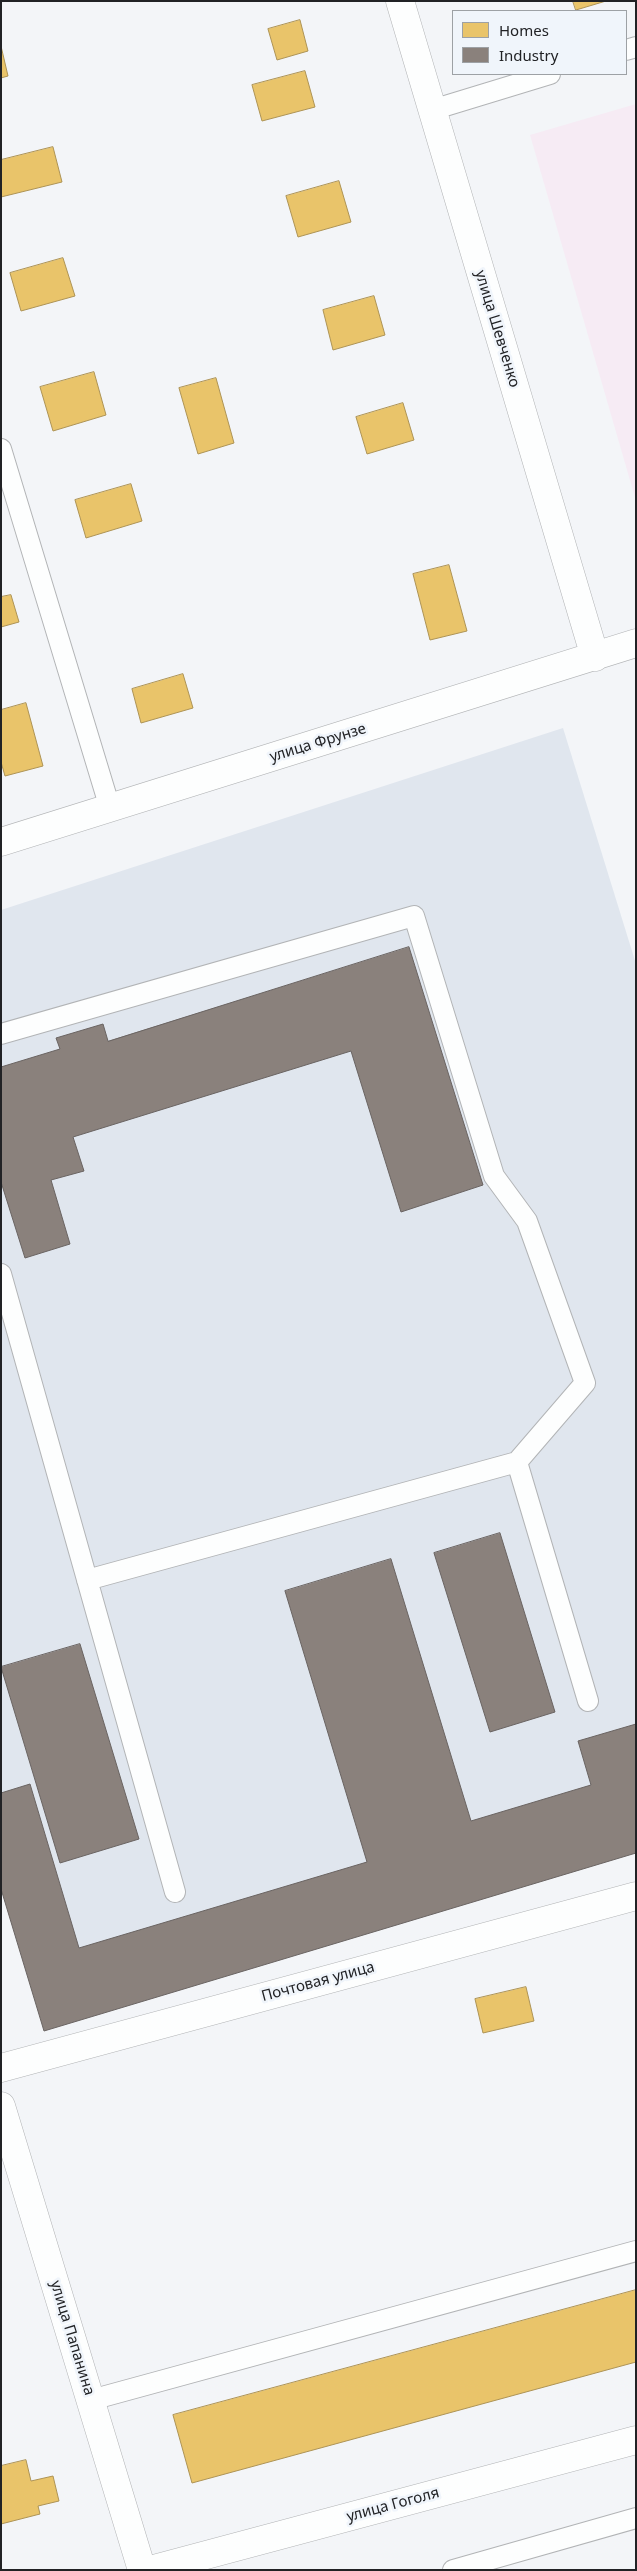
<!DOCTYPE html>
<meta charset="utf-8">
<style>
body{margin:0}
#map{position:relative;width:637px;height:2571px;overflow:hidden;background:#f3f5f8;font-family:"Noto Sans",sans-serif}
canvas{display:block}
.frame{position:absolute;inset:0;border:2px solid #212225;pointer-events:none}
.legend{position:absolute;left:452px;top:10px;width:175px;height:65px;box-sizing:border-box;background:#f0f5fb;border:1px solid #9da1a5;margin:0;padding:6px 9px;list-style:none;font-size:15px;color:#212225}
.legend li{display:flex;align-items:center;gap:10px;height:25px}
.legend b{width:25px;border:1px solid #9da1a5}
</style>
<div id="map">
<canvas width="637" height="2571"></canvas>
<div class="frame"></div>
<ul class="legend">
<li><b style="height:14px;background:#e9c46a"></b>Homes</li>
<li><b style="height:14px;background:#8a817c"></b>Industry</li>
</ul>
</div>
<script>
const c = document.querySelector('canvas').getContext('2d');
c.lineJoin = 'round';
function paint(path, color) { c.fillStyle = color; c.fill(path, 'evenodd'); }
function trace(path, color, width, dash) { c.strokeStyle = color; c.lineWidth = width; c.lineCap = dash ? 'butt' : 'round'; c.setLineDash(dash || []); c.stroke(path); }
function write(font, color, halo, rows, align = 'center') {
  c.font = font + ' "Noto Sans",sans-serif'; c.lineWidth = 5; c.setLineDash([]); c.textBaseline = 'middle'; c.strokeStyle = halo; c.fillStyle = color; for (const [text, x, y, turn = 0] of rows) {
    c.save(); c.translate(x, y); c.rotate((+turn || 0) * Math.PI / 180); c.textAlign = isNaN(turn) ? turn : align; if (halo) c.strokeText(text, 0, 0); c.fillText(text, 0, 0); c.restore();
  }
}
paint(new Path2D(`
 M563,728L636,964V1853L44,2031L1,1889V910Z`), '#e0e6ee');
paint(new Path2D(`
 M636,104V501L530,135Z`), '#f6ebf4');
const homes = new Path2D(`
 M573,1H606L576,10Z
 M300,20L308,51L277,60L268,29Z
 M1,46L8,76L1,78Z
 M305,71L315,107L262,121L252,85Z
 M53,147L62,182L1,197V160Z
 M339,181L351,222L298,237L286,196Z
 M63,258L75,296L21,311L10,273Z
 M374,296L385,335L333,350L323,310Z
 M94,372L106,415L53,431L40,387Z
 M216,378L234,443L198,454L179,388Z
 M403,403L414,440L367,454L356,417Z
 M131,484L142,521L86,538L75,500Z
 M449,565L467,631L430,640L413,574Z
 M11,595L19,622L1,627V597Z
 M183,674L193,708L141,723L132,689Z
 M26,703L43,766L5,776L1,762V710Z
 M526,1987L534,2021L483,2033L475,1999Z
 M636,2290V2362L192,2483L173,2415Z
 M26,2460L31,2481L53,2476L59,2501L38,2506L40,2514L1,2524V2466Z`);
paint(homes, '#e9c46a');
trace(homes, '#ad9355', 1);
const industry = new Path2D(`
 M409,947L483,1185L401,1212L351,1051L73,1137L84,1171L51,1180L70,1244L25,1258L1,1182V1067L60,1049L56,1038L103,1024L108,1041Z
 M500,1533L555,1712L490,1732L434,1553Z
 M391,1559L471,1821L591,1785L578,1741L636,1724V1853L44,2031L1,1889V1793L30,1784L79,1948L367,1862L285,1591Z
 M80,1644L139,1839L60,1863L1,1667Z`);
paint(industry, '#8a817c');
trace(industry, '#6a6462', 1);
const service = new Path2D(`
 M626,50L636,47
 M432,110L550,74
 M1,449L110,808
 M1,1034L414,916L494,1176L527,1221L585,1383L517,1462L87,1580
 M1,1274L175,1892
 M517,1462L588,1701
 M91,2400L636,2251
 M453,2570L636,2518`);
const minor = new Path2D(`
 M400,1L595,657
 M1,842L636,643
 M1,2068L636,1896
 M1,2106L142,2570
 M150,2570L636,2440`);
trace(service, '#b2b4b6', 22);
trace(minor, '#b2b4b6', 29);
trace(service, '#fdfefe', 20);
trace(minor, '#fdfefe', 28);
write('15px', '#212225', '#f0f5fb', [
 ["улица Шевченко",497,329,73],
 ["улица Фрунзе",318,743,-17],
 ["Почтовая улица",318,1982,-15],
 ["улица Папанина",72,2338,73],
 ["улица Гоголя",393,2505,-15]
]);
</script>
